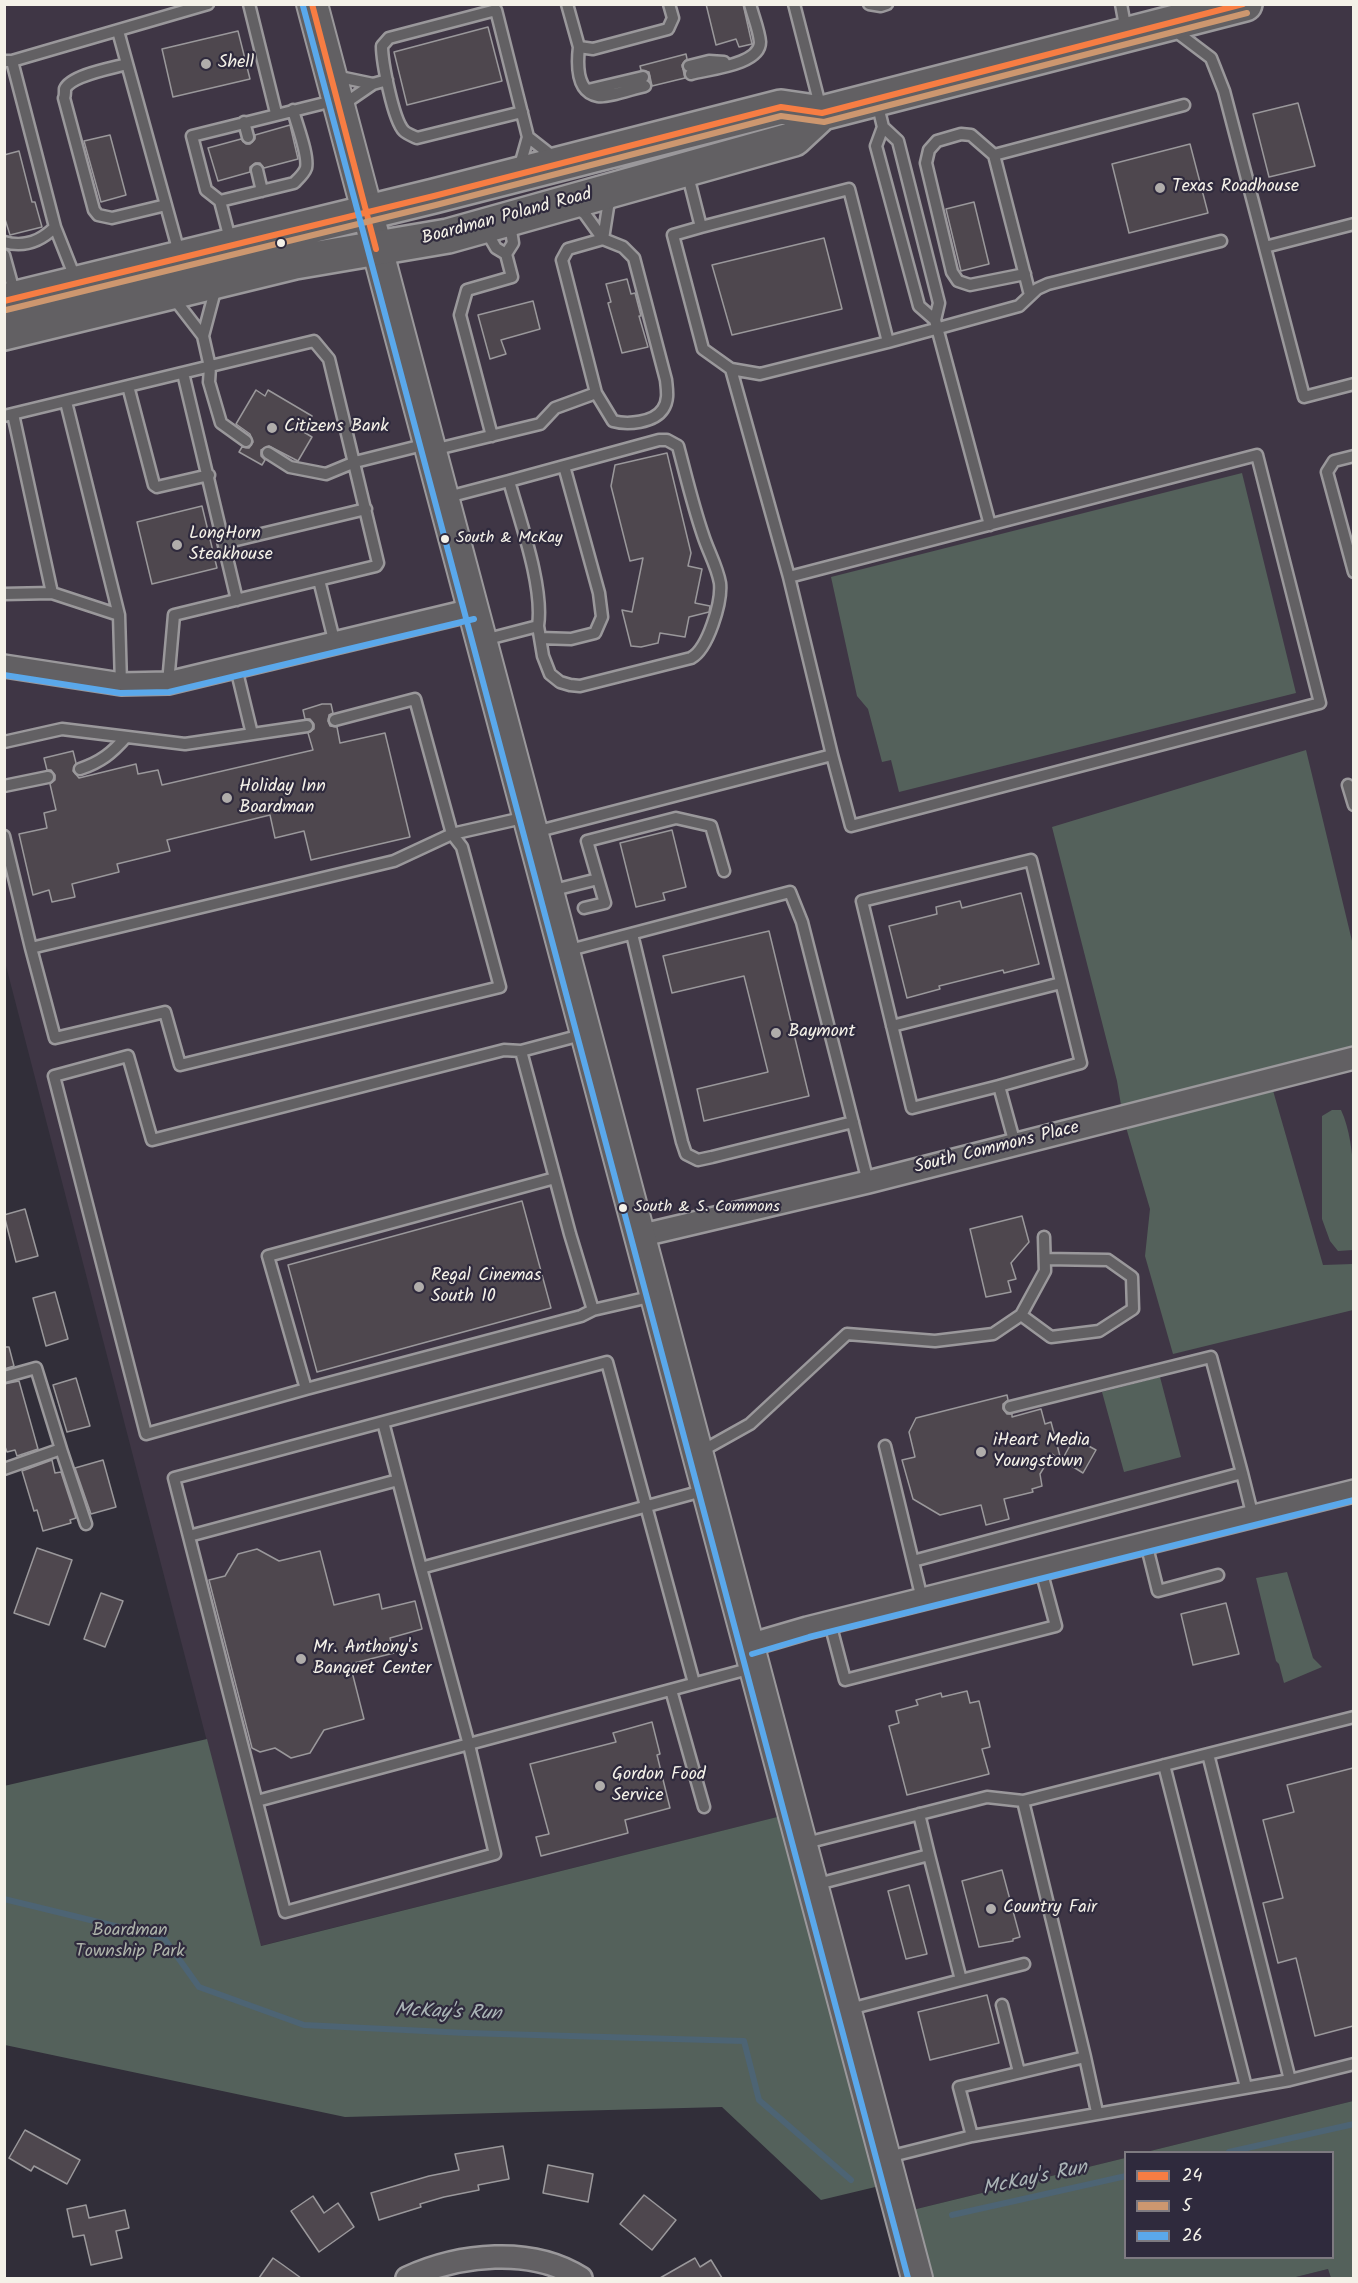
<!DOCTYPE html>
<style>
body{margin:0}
#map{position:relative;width:1358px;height:2283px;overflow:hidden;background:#312e39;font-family:Kalam,sans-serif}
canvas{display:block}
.frame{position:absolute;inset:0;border:6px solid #f4f1e8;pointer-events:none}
.legend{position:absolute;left:1124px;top:2151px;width:210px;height:108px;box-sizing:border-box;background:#2f2a3d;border:2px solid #7e7a81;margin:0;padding:8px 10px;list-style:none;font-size:18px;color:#f4f1e8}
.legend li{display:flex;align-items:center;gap:12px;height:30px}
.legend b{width:30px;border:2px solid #7e7a81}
</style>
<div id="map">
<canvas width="1358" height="2283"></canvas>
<div class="frame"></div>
<ul class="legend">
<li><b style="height:8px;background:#f77d43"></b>24</li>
<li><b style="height:8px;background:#cd976f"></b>5</li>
<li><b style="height:8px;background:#5aa8eb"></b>26</li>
</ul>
</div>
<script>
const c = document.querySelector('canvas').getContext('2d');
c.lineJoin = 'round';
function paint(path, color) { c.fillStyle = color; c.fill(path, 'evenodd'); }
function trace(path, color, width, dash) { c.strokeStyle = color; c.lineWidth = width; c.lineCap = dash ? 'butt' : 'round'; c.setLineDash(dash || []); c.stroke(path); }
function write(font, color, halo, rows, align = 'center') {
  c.font = font + ' Kalam,sans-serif'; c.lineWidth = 4.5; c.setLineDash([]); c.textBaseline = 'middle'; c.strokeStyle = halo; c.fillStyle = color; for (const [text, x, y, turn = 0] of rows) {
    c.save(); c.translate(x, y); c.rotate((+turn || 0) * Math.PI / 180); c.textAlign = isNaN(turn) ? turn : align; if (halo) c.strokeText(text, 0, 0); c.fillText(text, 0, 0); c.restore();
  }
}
paint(new Path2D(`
 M4,5H1353V2101L1146,2152H1126L1125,2158L900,2213L793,1813L260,1946L5,962Z
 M1328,2269L1331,2278H1292Z`), '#3f3645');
paint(new Path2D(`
 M1242,473L1296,693L899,792L891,760L882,762L868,709L857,696L831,577Z
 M1306,750L1353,945V1059L1270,1080L1323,1265L1353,1264V1310L1173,1354L1145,1256L1150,1209L1123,1117L1117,1081L1052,827Z
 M1332,1110H1341C1358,1146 1354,1209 1353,1250L1338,1251L1330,1241L1322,1219V1116Z
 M1160,1377L1181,1457L1124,1472L1102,1392Z
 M1287,1572L1313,1658L1322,1667L1284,1683L1279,1664L1276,1661L1256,1578Z
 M207,1739L261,1946L793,1813L892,2183L821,2200L722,2107L345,2117L5,2045L4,1786Z
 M1353,2101V2278H1331L1328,2269L1292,2278H917L900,2213L1125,2158L1126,2258H1332V2152H1146Z`), '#54615b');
trace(new Path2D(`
 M4,1899L164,1938L199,1987L304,2025L466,2033L744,2041L759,2100L851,2180
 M1229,2152L1354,2124
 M952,2215L1126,2176`), '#4d6474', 6);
const building = new Path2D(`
 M706,4H743L752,44L739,47L736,39L716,45Z
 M488,27L502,81L407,105L394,52Z
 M238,31L250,79L173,97L162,49Z
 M686,54L687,59L682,65L685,78L652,86L649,72L641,70L640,66Z
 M1298,103L1315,166L1269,177L1253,114Z
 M290,125L298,159L264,168L260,163H255L250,167V172L218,181L208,148L241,139L246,144H250L255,139V135Z
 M110,135L126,195L101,202L84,141Z
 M1190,144L1208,213L1129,233L1112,164Z
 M19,151L32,202H35L42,227L10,235L4,216V155Z
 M974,202L989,264L961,271L946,209Z
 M824,238L842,309L732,335L712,265Z
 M627,279L631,294L635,293L641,316H639L648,347L622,353L608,303L611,302L606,284Z
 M533,301L540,329L501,340L506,354L490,359L478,315Z
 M256,390L265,396L268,390L312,416L302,431L312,437L298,461L269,446L261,450V456L265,460L262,465L239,452L242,447L249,448L253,442L250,434L236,424Z
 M667,453L691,553L688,566L702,569L695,603L710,606L709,612L689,617L685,637L660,633L658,643L641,647L631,646L622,610L632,612L643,558L630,561L611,486L615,465Z
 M202,506L217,568L152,584L137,522Z
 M322,704H331L333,713L329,715L328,721L330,726L337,727L340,743L385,733L410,837L311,860L304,831L275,838L270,815L167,840L170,851L117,864L119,872L72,884L75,897L52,902L49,890L33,895L19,834L47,828L44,813L56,810L50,784L55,780V775L51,770H47L44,758L73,751L76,763L73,771L79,778L136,764L138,774L158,770L162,785L313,750L308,733L314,729V724L310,719H305L303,710Z
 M672,830L686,887L663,893L665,900L636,907L620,843Z
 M1021,893L1039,964L1004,973L1003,970L939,986L940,989L907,998L889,926L937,914L936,907L960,901L962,908Z
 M769,931L809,1096L704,1121L697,1089L768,1072L744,976L672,993L663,956Z
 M522,1201L551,1308L317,1372L288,1265Z
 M25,1209L38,1256L16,1262L4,1215Z
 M1022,1216L1029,1242L1011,1263L1016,1279L1008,1281L1011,1292L986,1297L970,1229Z
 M55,1292L68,1339L46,1346L33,1298Z
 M4,1347H9L14,1366L4,1369Z
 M76,1378L90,1426L67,1432L53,1385Z
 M19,1381L38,1449L17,1456L15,1450L7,1452L4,1444V1384Z
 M1007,1395L1008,1400L1003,1404V1409L1007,1414H1012V1417L1041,1409L1045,1424L1051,1422L1061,1460L1052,1454L1040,1474L1042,1486L1032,1489L1033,1492L1004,1499L1009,1519L986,1525L981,1505L940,1515L913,1499L902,1460L915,1457L909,1432L916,1418Z
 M1074,1438L1096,1450L1083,1473L1062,1460Z
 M52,1460L55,1473L61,1472L76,1518L70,1520L71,1523L43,1531L37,1510L34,1511L22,1471Z
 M103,1460L116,1507L91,1514L75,1468Z
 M37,1548L72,1560L49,1625L14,1613Z
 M257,1549L279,1561L320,1551L334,1605L379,1594L382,1609L415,1601L422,1629L390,1638L394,1653L350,1664L364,1719L324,1730L310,1753L291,1758L275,1748L260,1752L252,1748L209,1580L225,1576L238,1554Z
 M101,1593L123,1601L105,1647L84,1639Z
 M1226,1603L1239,1654L1193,1665L1181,1614Z
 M967,1691L970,1703L979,1701L990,1747L982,1749L989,1774L907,1795L889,1726L899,1723L896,1711L918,1705L916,1700L941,1693L942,1697Z
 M652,1722L660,1754L657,1755L670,1808L625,1820L628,1833L541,1856L536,1837L549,1834L530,1764L616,1742L613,1733Z
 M1353,1768V2026L1315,2036L1296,1958L1278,1963L1263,1903L1283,1898L1263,1820L1294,1812L1287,1785Z
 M1002,1870L1020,1937L1013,1939V1941L979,1947L962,1881Z
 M909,1885L927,1954L906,1959L888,1891Z
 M987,1995L999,2043L930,2060L918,2012Z
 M25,2130L80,2160L67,2184L34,2166L31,2171L9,2158Z
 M503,2146L509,2179L478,2185L479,2190L444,2197L420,2204L421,2207L379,2220L371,2193L429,2176L459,2170L455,2154Z
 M548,2165L593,2174L588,2202L543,2193Z
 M644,2195L676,2220L652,2250L620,2224Z
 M313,2196L324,2213L338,2203L354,2227L319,2252L291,2211Z
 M86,2205L89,2218L125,2210L129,2228L116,2231L122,2258L91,2265L84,2235L73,2237L67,2209Z
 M273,2258L283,2265L301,2278H259Z
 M695,2258L700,2267L711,2260L722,2278H660Z`);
paint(building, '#4e474e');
trace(building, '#9a989b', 1.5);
const service = new Path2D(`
 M249,4L276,113
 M567,4L579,47L593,49L668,29L673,18L669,4
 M794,4L821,109
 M869,4L881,6L887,4
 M1121,4L1126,31
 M1174,30L1211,58L1224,91L1304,397L1354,384
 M118,31L180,256
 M579,47C577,64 576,92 598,96C608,98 634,88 645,86
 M4,61H12L208,4
 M12,61L55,227L76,280
 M127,64C113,68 71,75 65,89C65,90 65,96 64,98L94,210L98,215L112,218L166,205
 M689,66L709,61L724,62
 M691,74C708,69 760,65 760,42C759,30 753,16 750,4
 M335,76L373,84L387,80
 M588,90L643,77
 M877,102L883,127L898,141L939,303L935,320L990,525
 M341,106L373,84
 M244,122L248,137
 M883,127L876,146L919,306L935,320
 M528,137L556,159
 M994,155L971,135L961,134L937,141L929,150L926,163L952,272L958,281L970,285L1025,274
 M519,169L528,137L496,10L389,38L382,46C382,61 393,120 404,131C407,134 413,136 417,138L522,112
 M257,170L262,191
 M687,172L701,227L849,189L888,342L760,374L731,369L703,349L673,235L701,227
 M220,201L294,183C298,179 304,174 306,168C309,155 296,123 293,110
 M575,206L585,214L603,239L623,247L634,258L666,380C667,390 669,400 663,409C654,423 627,425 613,421L596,393L562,260L568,249L603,239
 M485,229L496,248L506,254L512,277L467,290L460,315L492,436
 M603,239L608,207L612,196
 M4,242C25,248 41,241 55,227
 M231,243L220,201L206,190L192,136L337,100
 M1265,247L1354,224
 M506,254L513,243L510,224
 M4,255L15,295
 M1030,295L994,155L1184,105
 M172,296L203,336L210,367L209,382L221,423L246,441
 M203,336L216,287
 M888,342L1019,306L1037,289L1048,284L1221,241
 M731,369L789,577
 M183,373L237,600
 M128,386L154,485L157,487L209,475
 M66,402L119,615L121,684
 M13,414L52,593
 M4,416L314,341L329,359L378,563L376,566L174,615L168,683
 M433,450L540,424L555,408L596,393
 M268,453L290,467L326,474L355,462L427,444
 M1354,456L1334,461L1327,472L1354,572
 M509,481L659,440H667L678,446C686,476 693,506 703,535C708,551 717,566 720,583C722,602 708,649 691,658L580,686L570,685L560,682L550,674L543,656L538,626
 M444,498L509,481C520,521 544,587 538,626L484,640
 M224,543L366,509
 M319,580L335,644
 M4,594L52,593L119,615
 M540,638L571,639L595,633L602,617L599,593L564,466
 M236,668L252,734
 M4,742L62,729L185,744L307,726
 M80,769C101,762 112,753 126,737
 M1348,785L1354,805
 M4,786L48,777
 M535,832L832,755L789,577L1257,455L1320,703L851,826L832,755
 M4,836L31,948L394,861L452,834L527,817
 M598,879L587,841L676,818L711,826L724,871
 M550,891L598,879L605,903L584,908
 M632,934L682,1142L686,1154L698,1160L712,1157L853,1122
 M31,948L55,1038L165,1012L180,1065L500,987L462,847L452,834L415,699L335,720
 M566,951L790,892L802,922L868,1182
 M892,1026L1061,983
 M585,1034L521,1051L570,1234L593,1310L654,1296
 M999,1086L912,1108L862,901L1031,860L1081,1063L999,1086L1015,1144
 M555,1178L268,1256L306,1389L581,1316L593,1310
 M1021,1315L1051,1337L1099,1331L1133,1309L1132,1277L1108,1260L1045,1259
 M4,1377L36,1368L61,1449
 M306,1389L146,1434L54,1076L128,1056L152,1140L504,1050L521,1051
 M1010,1407L1211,1357L1242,1473
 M383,1422L421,1568L706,1490
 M885,1446L922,1599
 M700,1452L750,1424L847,1334L935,1341L993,1334L1021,1315L1045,1271L1044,1237
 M4,1469L61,1449L86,1524
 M189,1536L398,1480
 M1146,1543L1158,1591L1218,1575
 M913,1561L1242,1473L1253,1517
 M421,1568L469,1745L495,1854L285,1912L174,1478L607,1362L694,1683
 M830,1623L845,1680L1056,1626L1041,1570
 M671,1690L704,1807
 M1208,1754L1290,2080
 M1164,1765L1246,2087
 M257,1801L752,1668
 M1023,1801L1085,2057
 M919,1814L929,1855
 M802,1844L987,1797L1023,1801L1354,1717
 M814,1885L929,1855L961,1980L846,2010
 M961,1980L1024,1964
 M1002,2005L1019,2072
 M972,2136L959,2087L1085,2057L1097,2112
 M888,2157L972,2136L1290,2080L1354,2064`);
const minor = new Path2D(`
 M4,666L121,684L168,683L472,610
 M639,1236L868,1182L1354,1058
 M749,1645L807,1628L1354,1491
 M407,2278C459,2254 531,2246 581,2278`);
const secondary = new Path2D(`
 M312,4L917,2278`);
const primary = new Path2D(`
 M4,301L434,196L781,107L822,113L1245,4
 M4,333L295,262L448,236L794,139L822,113`);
trace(service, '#9a989b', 15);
trace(minor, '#9a989b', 26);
trace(secondary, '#9a989b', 34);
trace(primary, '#9a989b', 38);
trace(service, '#626063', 10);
trace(minor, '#626063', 21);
trace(secondary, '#626063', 30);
trace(primary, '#626063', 33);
trace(new Path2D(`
 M312,4L376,249
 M4,301L434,196L781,107L822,113L1243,4`), '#f77d43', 6);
trace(new Path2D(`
 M6,310L436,205L781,116L824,122L1247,13`), '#cd976f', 6);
trace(new Path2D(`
 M303,6L908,2278
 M4,675L120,693L169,692L474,619
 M752,1654L809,1637L1354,1500`), '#5aa8eb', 6);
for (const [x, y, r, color] of [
 [206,64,6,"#b0adab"],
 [1160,188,6,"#b0adab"],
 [281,243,5,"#f4f1e8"],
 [272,428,6,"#b0adab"],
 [445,539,5,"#f4f1e8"],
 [177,545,6,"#b0adab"],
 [227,798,6,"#b0adab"],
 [776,1033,6,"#b0adab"],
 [623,1208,5,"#f4f1e8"],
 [419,1287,6,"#b0adab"],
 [981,1452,6,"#b0adab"],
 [301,1659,6,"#b0adab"],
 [600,1786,6,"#b0adab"],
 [991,1909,6,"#b0adab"]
]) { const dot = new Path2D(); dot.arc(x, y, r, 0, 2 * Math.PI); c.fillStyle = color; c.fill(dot); trace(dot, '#2f2a3d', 2); }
write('16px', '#f4f1e8', '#2f2a3d', [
 ["South & McKay",456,539],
 ["South & S. Commons",634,1208]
], 'left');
write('18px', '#f4f1e8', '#2f2a3d', [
 ["Shell",218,64],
 ["Texas Roadhouse",1172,188],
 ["Citizens Bank",284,428],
 ["LongHorn",189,535],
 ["Steakhouse",189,556],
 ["Holiday Inn",239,788],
 ["Boardman",239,809],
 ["Baymont",788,1033],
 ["Regal Cinemas",431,1277],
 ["South 10",431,1298],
 ["iHeart Media",993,1442],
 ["Youngstown",993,1463],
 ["Mr. Anthony's",313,1649],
 ["Banquet Center",313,1670],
 ["Gordon Food",612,1776],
 ["Service",612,1797],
 ["Country Fair",1003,1909]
], 'left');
write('18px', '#f4f1e8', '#2f2a3d', [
 ["Boardman Poland Road",507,218,-15],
 ["South Commons Place",997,1149,-14]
]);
write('18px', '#aeb4ab', '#2f2a3d', [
 ["Boardman",130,1932],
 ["Township Park",130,1953]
]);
write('italic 20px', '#aab4b6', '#2f2a3d', [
 ["McKay's Run",448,2014,2],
 ["McKay's Run",1035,2180,-12]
]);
</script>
